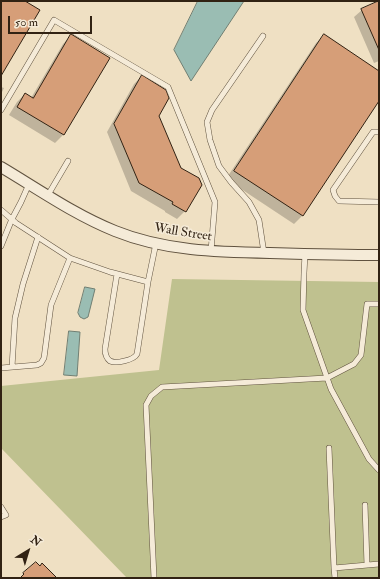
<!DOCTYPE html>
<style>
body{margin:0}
#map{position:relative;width:380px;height:579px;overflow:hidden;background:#efe0c3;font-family:"IM FELL Double Pica",serif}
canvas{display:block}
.frame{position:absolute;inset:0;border:2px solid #312213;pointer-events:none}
.north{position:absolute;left:8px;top:531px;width:40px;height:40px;-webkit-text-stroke:3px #f5ebd8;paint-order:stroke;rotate:38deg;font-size:11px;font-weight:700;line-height:16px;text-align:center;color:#312213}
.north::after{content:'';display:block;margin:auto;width:14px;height:18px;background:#312213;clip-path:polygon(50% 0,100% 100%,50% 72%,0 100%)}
.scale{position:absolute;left:8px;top:16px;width:84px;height:18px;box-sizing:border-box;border:2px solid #312213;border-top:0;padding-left:5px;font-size:12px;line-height:14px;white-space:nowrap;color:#312213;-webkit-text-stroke:3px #f5ebd8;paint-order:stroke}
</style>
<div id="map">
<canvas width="380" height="579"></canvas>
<div class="frame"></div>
<div class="north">N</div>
<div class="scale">50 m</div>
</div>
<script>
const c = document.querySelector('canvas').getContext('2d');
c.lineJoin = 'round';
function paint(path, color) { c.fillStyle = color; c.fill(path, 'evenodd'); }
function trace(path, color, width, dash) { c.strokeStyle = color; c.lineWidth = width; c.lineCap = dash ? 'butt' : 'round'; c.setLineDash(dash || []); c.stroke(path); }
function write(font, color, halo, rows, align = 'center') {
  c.font = font + ' "IM FELL Double Pica",serif'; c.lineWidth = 3; c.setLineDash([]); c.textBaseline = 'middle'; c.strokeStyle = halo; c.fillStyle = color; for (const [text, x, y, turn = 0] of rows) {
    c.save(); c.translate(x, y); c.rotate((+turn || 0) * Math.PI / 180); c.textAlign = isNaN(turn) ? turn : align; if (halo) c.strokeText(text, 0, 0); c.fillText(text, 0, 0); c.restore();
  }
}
paint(new Path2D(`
 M172,279L379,282V578H127L1,448V386L159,370Z`), '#bfc18f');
const water = new Path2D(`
 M198,1H244L191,81L174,50Z
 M85,287L95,289L88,317L84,319L80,317L78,313Z
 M69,331L80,332L77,376L64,375Z`);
paint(water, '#9abdb3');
trace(water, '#707f73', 1);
paint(new Path2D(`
 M379,2V61L374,63L354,17L362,10Z
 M71,36L109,58L63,135L55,143L9,115L17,102L25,94L31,98L63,44Z
 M324,36L379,72V99L302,216L294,224L226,179L316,43Z
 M142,76L181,169L185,211L177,219L165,212V211L131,191L107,132L134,84Z
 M1,87L4,88L1,94Z`), '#0003');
const building = new Path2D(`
 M1,1H25L40,10L1,76Z
 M379,1V50L361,9Z
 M71,34L110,58L64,135L17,107L25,93L33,98Z
 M324,34L379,71V101L303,216L234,171Z
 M142,75L166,90L169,98L159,116L181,168L199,178L202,185L186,212L172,204L173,202L139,183L114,124Z
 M36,562L40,566L42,563L57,578H20L24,574L23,573Z`);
paint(building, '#d69e78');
trace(building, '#312213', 1);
const service = new Path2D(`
 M263,36L212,110L207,122L210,140L219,166L231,182L249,202L259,220L264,253
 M1,110L54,20L168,87L215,202L211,251
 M379,132H373L333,190L335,196L339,201L379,202
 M48,195L68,161
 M1,210L16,223L70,258
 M1,246L12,219L21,202L29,184
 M305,254L304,273L303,310L331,389L369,459L379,470
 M117,274L105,349C105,353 106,358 110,361C116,364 134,360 137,354L148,282
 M12,367L15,318L23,284L38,237
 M1,368L37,365L41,363L44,358L51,305L70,258L110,272L148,282L156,243
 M329,448L334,568L379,564
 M365,505L367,565
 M1,507L6,515L1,517
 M334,568L335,578
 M154,578L146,405L151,396L162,387L327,378L354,364L361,355L367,304H379`);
const minor = new Path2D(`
 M1,167C38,189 75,215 115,231C164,251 217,252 270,253C306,254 343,255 379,255`);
trace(service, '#60523f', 6);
trace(minor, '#60523f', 12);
trace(service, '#f5ebd8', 5);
trace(minor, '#f5ebd8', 10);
write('13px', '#312213', '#f5ebd8', [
 ["Wall Street",183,233,9]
]);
</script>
